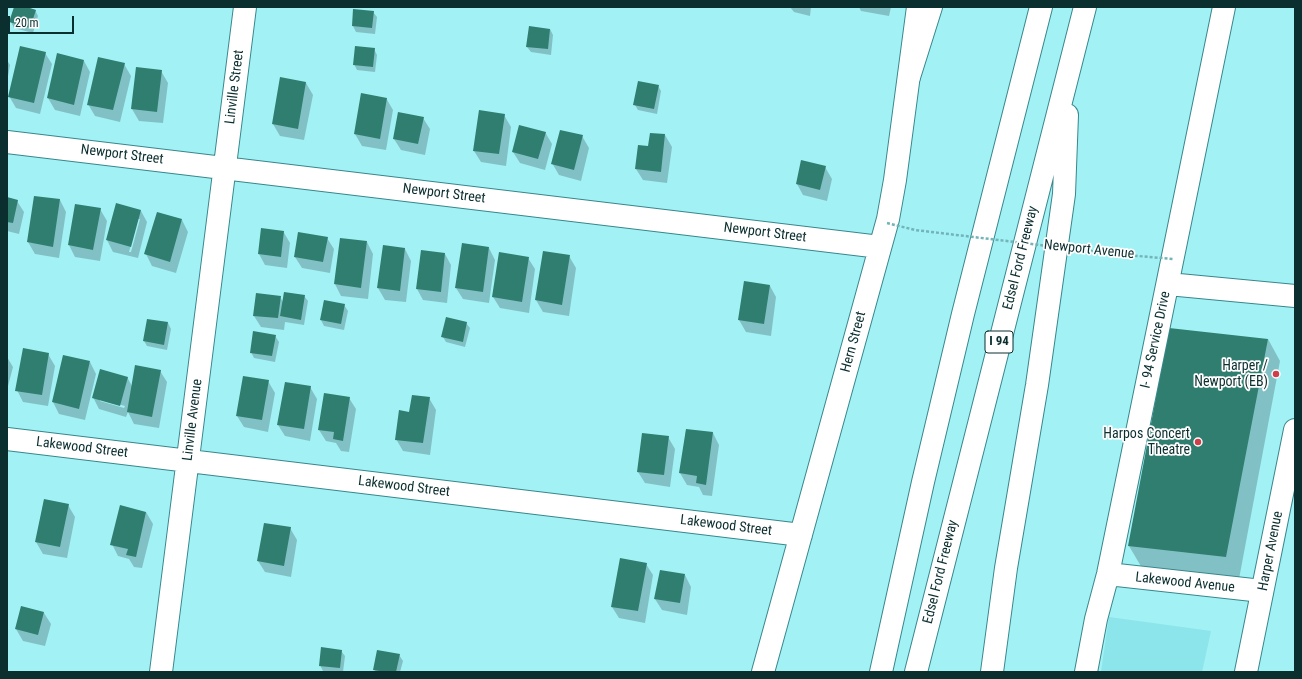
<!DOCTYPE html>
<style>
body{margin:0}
#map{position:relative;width:1302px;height:679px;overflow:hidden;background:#a2f1f5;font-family:"Roboto Condensed",sans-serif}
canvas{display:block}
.frame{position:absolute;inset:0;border:8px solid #0b2e2f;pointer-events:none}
.scale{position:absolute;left:8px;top:16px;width:66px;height:18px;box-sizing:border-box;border:2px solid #0b2e2f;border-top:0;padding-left:5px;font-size:12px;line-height:14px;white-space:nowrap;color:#0b2e2f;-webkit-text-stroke:3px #fff;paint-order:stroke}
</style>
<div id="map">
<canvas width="1302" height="679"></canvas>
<div class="frame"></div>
<div class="scale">20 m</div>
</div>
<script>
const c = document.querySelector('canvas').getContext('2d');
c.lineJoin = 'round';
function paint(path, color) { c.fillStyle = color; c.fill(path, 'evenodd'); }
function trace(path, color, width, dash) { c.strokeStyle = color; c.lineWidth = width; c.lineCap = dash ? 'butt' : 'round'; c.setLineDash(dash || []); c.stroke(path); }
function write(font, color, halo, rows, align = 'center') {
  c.font = font + ' "Roboto Condensed",sans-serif'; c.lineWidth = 3.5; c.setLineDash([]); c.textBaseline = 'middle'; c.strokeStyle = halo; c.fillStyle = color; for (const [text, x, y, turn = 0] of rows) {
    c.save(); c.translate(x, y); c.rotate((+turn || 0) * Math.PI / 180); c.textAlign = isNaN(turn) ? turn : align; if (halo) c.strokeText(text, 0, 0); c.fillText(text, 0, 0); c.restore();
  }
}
paint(new Path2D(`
 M1109,617L1211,631L1202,672H1101Z`), '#8be5ea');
paint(new Path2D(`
 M15,7H23L35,10L38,16L33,33L14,28L11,22Z
 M790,7H811L810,16L794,12Z
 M859,7H891L889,16L861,11Z
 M354,10L373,12L377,17L375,34L356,32L353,26Z
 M550,29L553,35L551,55L531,52L527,47Z
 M374,49L377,55L375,72L357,70L354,64Z
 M45,53L52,64L40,114L16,108L9,96Z
 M7,60L10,65L7,82Z
 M84,61L90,72L80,116L55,110L48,98Z
 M124,64L131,76L120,122L95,116L88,104Z
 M137,68L161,71L168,83L163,123L139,121L132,109Z
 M281,79L306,83L313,95L304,140L280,136L273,124Z
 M658,86L661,91L657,114L638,110L635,105Z
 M386,98L393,110L386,150L362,146L355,134Z
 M504,115L511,127L506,166L481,162L474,151Z
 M423,118L430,129L425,155L401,150L394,139Z
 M545,132L552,144L545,170L520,163L513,152Z
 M665,135L672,147L667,183L643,180L636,169L649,147Z
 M582,136L589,148L581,181L559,175L552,163Z
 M825,167L832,179L827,201L803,195L797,184Z
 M35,197L60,200L66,212L59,258L35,254L28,242Z
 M7,198L17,201L24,212L19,234L7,231Z
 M100,209L107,221L100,261L75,257L69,245Z
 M141,211L147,222L138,258L113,252L107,240ZM138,219H140L131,252H129Z
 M182,220L188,232L176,273L152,266L146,254Z
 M283,231L290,243L287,268L265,265L259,254Z
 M327,238L334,249L330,273L302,268L295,257Z
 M367,242L373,254L368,299L341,296L335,284Z
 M489,248L495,260L489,303L463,299L456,288Z
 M405,249L411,261L406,302L385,300L378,288Z
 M445,254L451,265L447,303L423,300L417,289Z
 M569,256L576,268L569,316L543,312L536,300Z
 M528,258L535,269L529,313L500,308L493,297Z
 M745,282L770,286L776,297L771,336L746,332L739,320Z
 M304,296L308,301L304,325L285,322L284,330L261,327L254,316L280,297L283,302Z
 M324,301L344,305L348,311L344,330L324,326L321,320Z
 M168,323L171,329L167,350L147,346L144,341Z
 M466,323L470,328L465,347L446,342L443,337Z
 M275,336L279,342L275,362L254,358L251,352Z
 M1268,339L1280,361L1239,579L1142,568L1129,546Z
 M48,354L55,366L48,406L23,402L17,390Z
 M7,357L13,367L7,390Z
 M90,362L96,374L85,420L59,414L53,402Z
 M160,371L167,382L159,428L134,424L128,412L126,417L99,409L93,397L127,377L132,386ZM100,399L125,406L124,408L100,401Z
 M268,381L275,393L268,432L244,427L237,416Z
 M310,387L317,399L310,441L285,436L278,425Z
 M349,398L356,409L349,452L341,451L336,443L326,441L319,430Z
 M429,398L436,410L430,455L403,451L396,439L410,413Z
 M686,430L713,433L719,445L712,496L703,495L699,487L687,485L680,473Z
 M668,437L675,449L670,487L645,483L638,472Z
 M44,500L68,505L75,517L67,558L43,554L36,542Z
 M146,512L153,524L142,568L134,567L129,559L118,556L112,544Z
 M290,528L297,540L291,577L265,572L258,561Z
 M646,564L653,575L645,623L619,618L612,607Z
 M685,575L691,587L687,615L662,610L655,599Z
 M44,613L51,624L45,646L23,641L16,629Z
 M341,651L345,656L343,672L323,671L320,665Z
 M399,655L403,661L400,672H376L374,669Z`), '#0003');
paint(new Path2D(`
 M14,7H27L36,10L30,28L9,22Z
 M353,9L374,11L372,28L352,26Z
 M529,26L550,29L548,49L526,47Z
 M20,46L46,52L34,103L8,97Z
 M355,46L375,48L373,67L353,65Z
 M57,53L84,60L74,105L47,98Z
 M98,57L125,63L113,110L87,105Z
 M136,67L162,70L157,112L131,109Z
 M280,77L306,82L298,129L272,124Z
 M638,81L659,85L654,109L633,105Z
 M361,93L387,98L380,139L354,134Z
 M479,110L505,114L499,154L473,151Z
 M398,112L424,117L418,144L393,139Z
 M519,125L546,132L538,159L512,152Z
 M560,130L583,135L574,170L551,164Z
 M650,133L665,134L661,172L635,169L638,145L648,146Z
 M801,160L826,166L820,190L796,184Z
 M34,196L60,199L53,247L27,242Z
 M7,197L18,200L13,223L7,222Z
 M116,203L141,210L131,247L106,240Z
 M75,204L101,208L93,250L68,245Z
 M157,212L182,219L170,262L144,254Z
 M261,228L284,231L281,257L258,254Z
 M298,232L328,237L323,262L294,257Z
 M340,238L367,241L361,288L334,284Z
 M462,243L489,247L483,292L455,288Z
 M383,245L405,248L400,291L377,288Z
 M421,250L445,253L441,292L416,289Z
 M543,251L570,255L562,305L535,300Z
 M499,252L529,257L522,302L492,297Z
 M744,281L770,285L764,324L738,320Z
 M284,292L305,295L301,320L280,316Z
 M256,293L281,296L278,318L253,316Z
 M324,300L345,304L341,324L320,320Z
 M446,317L467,322L463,342L441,337Z
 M147,319L168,322L164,345L143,341Z
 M1169,328L1268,339L1226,557L1128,546Z
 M253,331L276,335L272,356L250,353Z
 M23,348L49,353L42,395L15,391Z
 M63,355L90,361L79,409L52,402Z
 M135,365L161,370L152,417L127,412Z
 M100,369L128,377L120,406L92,398Z
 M243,376L269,380L262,420L236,416Z
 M285,382L311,386L304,429L277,425Z
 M324,393L350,397L343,441L333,439L334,432L318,430Z
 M412,395L430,397L423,443L395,440L399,410L409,412Z
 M686,429L713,432L706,485L696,483L697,476L679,473Z
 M642,433L669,436L664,475L637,472Z
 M44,499L69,504L60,547L35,542Z
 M120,505L146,512L136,557L126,555L128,549L110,545Z
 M264,523L291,527L284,566L257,561Z
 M620,558L647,563L638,611L611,607Z
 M660,570L685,574L680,603L654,599Z
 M21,606L44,612L38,635L15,629Z
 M321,647L342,650L340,668L319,666Z
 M377,650L400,654L396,672H386L373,670Z`), '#2f7e70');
const minor = new Path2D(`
 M7,142L880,247
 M1168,284L1295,296
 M7,439L801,535
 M1108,574L1262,591
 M161,672L245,7
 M763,672L888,219L895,180L918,7
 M1086,672L1096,619L1108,574L1224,7`);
const major = new Path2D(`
 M1246,672L1295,430`);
const highway = new Path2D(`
 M909,77L931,7
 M881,672L923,482L963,314L1041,7
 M916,672L1085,7
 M992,672L1006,568L1037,385L1064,194L1067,115`);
trace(minor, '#37878c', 24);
trace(major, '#37878c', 24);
trace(highway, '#37878c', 24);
trace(minor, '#fff', 22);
trace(major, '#fff', 22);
trace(highway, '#fff', 22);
trace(new Path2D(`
 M887,223L915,230L1115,254L1173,259`), '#73b4b8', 2.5, [3, 2]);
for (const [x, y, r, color] of [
 [1276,374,4,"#cf3f4b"],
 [1198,442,4,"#cf3f4b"]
]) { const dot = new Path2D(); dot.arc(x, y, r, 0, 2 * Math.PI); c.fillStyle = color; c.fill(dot); trace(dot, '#fff', 1.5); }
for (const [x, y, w] of [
 [999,342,28]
]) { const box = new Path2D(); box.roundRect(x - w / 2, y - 11, w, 22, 3); c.fillStyle = '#fff'; c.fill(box); trace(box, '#0b2e2f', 1); }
write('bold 13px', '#0b2e2f', null, [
 ["I 94",999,342]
]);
write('14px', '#0b2e2f', '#fff', [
 ["Linville Street",235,87,-83],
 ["Newport Street",122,155,7],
 ["Newport Street",444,194,7],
 ["Newport Street",765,233,7],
 ["Newport Avenue",1089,250,6],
 ["Edsel Ford Freeway",1021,258,-76],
 ["I- 94 Service Drive",1156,340,-78],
 ["Hern Street",854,342,-75],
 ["Linville Avenue",193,420,-83],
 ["Lakewood Street",82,448,7],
 ["Lakewood Street",404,487,7],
 ["Lakewood Street",726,526,7],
 ["Harper Avenue",1271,551,-79],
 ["Edsel Ford Freeway",941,572,-76],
 ["Lakewood Avenue",1185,583,6]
]);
write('14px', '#0b2e2f', '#fff', [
 ["Harper /",1268,366],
 ["Newport (EB)",1268,382],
 ["Harpos Concert",1190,434],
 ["Theatre",1190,450]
], 'right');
</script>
